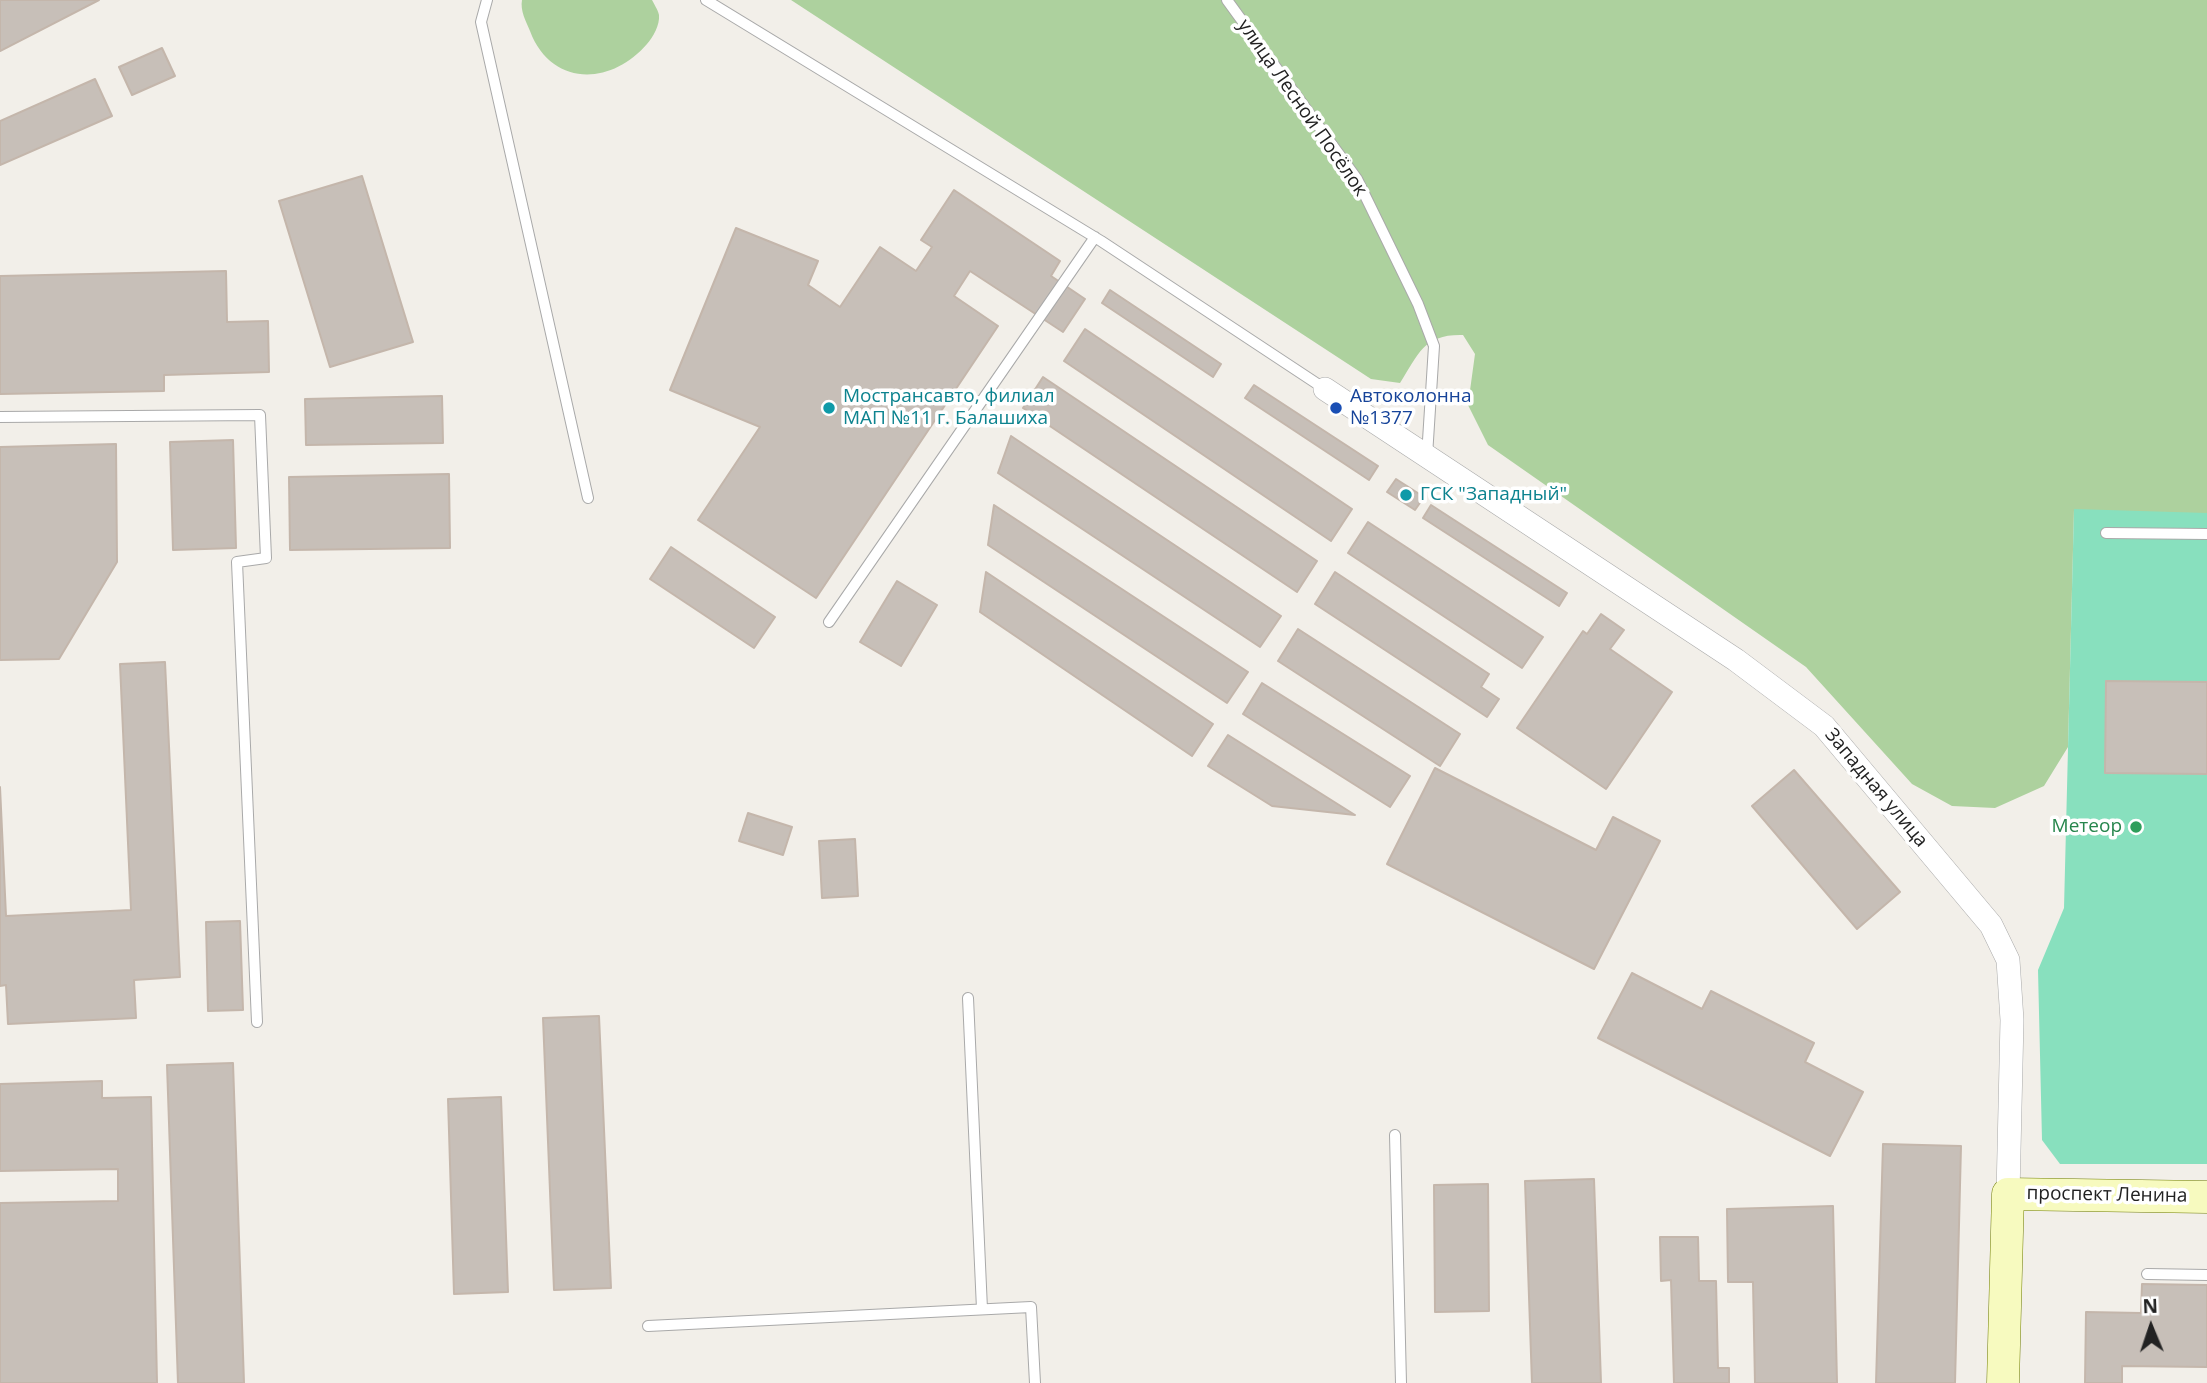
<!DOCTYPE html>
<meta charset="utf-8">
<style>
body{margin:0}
#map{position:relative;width:2207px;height:1383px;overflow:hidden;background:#f2efe9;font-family:"Open Sans",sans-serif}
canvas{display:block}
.north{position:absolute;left:2116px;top:1292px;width:70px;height:70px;-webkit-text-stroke:5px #fff;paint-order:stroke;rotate:358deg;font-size:19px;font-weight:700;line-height:28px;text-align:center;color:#222}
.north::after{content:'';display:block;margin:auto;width:24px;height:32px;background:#222;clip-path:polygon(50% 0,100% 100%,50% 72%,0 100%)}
</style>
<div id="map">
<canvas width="2207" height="1383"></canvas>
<div class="north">N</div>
</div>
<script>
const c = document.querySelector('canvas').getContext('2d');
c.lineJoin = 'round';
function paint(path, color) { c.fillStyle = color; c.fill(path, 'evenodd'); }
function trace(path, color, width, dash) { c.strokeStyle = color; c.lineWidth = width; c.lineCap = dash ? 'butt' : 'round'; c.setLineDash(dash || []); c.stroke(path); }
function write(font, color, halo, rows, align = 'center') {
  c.font = font + ' "Open Sans",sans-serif'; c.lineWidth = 7; c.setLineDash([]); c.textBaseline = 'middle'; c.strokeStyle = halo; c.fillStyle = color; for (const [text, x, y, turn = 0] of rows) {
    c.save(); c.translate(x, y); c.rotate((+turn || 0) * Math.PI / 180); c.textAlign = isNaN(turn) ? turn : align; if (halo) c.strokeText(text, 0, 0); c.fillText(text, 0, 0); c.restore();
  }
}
paint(new Path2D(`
 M522,0H652C654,4 658,10 659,15C660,25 653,37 647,44C611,86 551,87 530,31C526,21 520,11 522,0Z
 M791,0H2207V514L2074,510L2068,747L2044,786L1995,808L1952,806L1912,784L1806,667L1488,445L1468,405L1475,354L1463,335C1424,334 1419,353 1400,383L1371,379Z`), '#add19e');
paint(new Path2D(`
 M2074,509L2207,513V1164H2060L2042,1140L2038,970L2064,908Z`), '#88e0be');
const building = new Path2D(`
 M0,0H99L0,51Z
 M162,48L175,76L132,95L119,67Z
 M95,79L112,116L0,165V121Z
 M362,176L413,342L330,367L279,201Z
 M954,190L1060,261L1051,276L1085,299L1063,332L970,271L954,296L998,326L816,598L698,520L760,427L670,390L736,228L818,261L808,285L840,307L880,247L916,271L932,247L921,240Z
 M226,271L227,322L268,321L269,372L164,375V391L0,394V276Z
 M1110,290L1221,364L1213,377L1102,303Z
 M1085,329L1352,509L1331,541L1064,361Z
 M1043,377L1317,561L1297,592L1023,408Z
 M1254,385L1378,466L1369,480L1245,398Z
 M442,396L443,443L306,445L305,399Z
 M1011,436L1281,616L1260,647L998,473Z
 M233,440L236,548L173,550L170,442Z
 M116,444L117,562L59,659L0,660V447Z
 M449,474L450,548L290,550L289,477Z
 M1396,479L1424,497L1415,510L1387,492Z
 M994,505L1248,672L1227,703L988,545Z
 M1431,505L1567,593L1559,606L1423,518Z
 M1368,522L1543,637L1522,668L1348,553Z
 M671,547L775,617L754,648L650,579Z
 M986,572L1213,724L1192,756L980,612Z
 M1335,572L1489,674L1481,687L1499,699L1487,717L1315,604Z
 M897,581L937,605L901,666L860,642Z
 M1601,614L1624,630L1610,649L1672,692L1606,789L1517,728L1583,631L1587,634Z
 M1298,629L1460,734L1440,766L1278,661Z
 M165,662L180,977L134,980L136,1018L8,1024L6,985L0,986V787L6,916L131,910L120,664Z
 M2106,681L2207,682V774L2105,773Z
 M1262,683L1410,776L1390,807L1243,714Z
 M1228,735L1355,815L1272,806L1208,766Z
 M1435,768L1596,850L1613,817L1660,841L1594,969L1387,864Z
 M1794,770L1900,892L1857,929L1752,806Z
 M748,813L792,827L783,855L739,841Z
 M855,839L858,896L822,898L819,841Z
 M240,921L243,1010L208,1011L206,922Z
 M1632,973L1702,1009L1711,991L1814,1043L1805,1062L1863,1092L1830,1156L1598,1038Z
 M599,1016L611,1288L554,1290L543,1018Z
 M233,1063L244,1383H178L167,1065Z
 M102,1081V1098L151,1097L157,1383H0V1203L118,1201V1169L0,1171V1084Z
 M501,1097L508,1292L454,1294L448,1099Z
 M1883,1144L1961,1146L1955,1383H1876Z
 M1594,1179L1601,1383H1532L1525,1181Z
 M1488,1184L1489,1311L1435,1312L1434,1185Z
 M1833,1206L1837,1383H1755L1753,1282H1728L1727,1209Z
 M1660,1237H1698L1699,1281H1716L1718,1368H1729V1383H1674L1671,1280L1661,1281Z
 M2142,1284L2207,1285V1367L2122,1366V1383H2085L2086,1312L2141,1313Z`);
paint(building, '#c7bfb8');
trace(building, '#c4b6ab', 2);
const lane = new Path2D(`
 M487,0L481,22L588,498
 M706,0L1101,241L1325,389
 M1227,0L1357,179L1418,304L1434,346L1427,456
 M0,417L260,415L266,558L237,562L257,1022
 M2106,533L2207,534
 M829,622L1095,237
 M968,998L982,1309
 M1395,1135L1401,1383
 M2147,1274L2207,1275
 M648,1326L1031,1307L1035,1383`);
const street = new Path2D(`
 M1325,389L1736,660L1824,726L1991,925L2008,960L2012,1020L2008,1194`);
const secondary = new Path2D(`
 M2003,1383L2008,1194L2207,1197`);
trace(lane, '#a9a9a9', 12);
trace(street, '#a9a9a9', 24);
trace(secondary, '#707d05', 33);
trace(lane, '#fff', 10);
trace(street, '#fff', 23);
trace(secondary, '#f7fabf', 32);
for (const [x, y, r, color] of [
 [829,408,7,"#0f9aa8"],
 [1336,408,7,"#1a4fb4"],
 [1406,495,7,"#0f9aa8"],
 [2136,827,7,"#2e9e5b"]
]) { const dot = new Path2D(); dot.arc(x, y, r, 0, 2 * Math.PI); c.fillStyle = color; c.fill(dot); trace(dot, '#fff', 2.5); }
write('19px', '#222', '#fff', [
 ["улица Лесной Посёлок",1302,108,55],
 ["Западная улица",1876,788,50],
 ["проспект Ленина",2107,1195,1]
]);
write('19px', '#0d838f', '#fff', [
 ["Мострансавто, филиал",843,397],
 ["МАП №11 г. Балашиха",843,419],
 ["ГСК \"Западный\"",1420,495]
], 'left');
write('19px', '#164399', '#fff', [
 ["Автоколонна",1350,397],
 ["№1377",1350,419]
], 'left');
write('19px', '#27864d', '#fff', [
 ["Метеор",2122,827]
], 'right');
</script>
